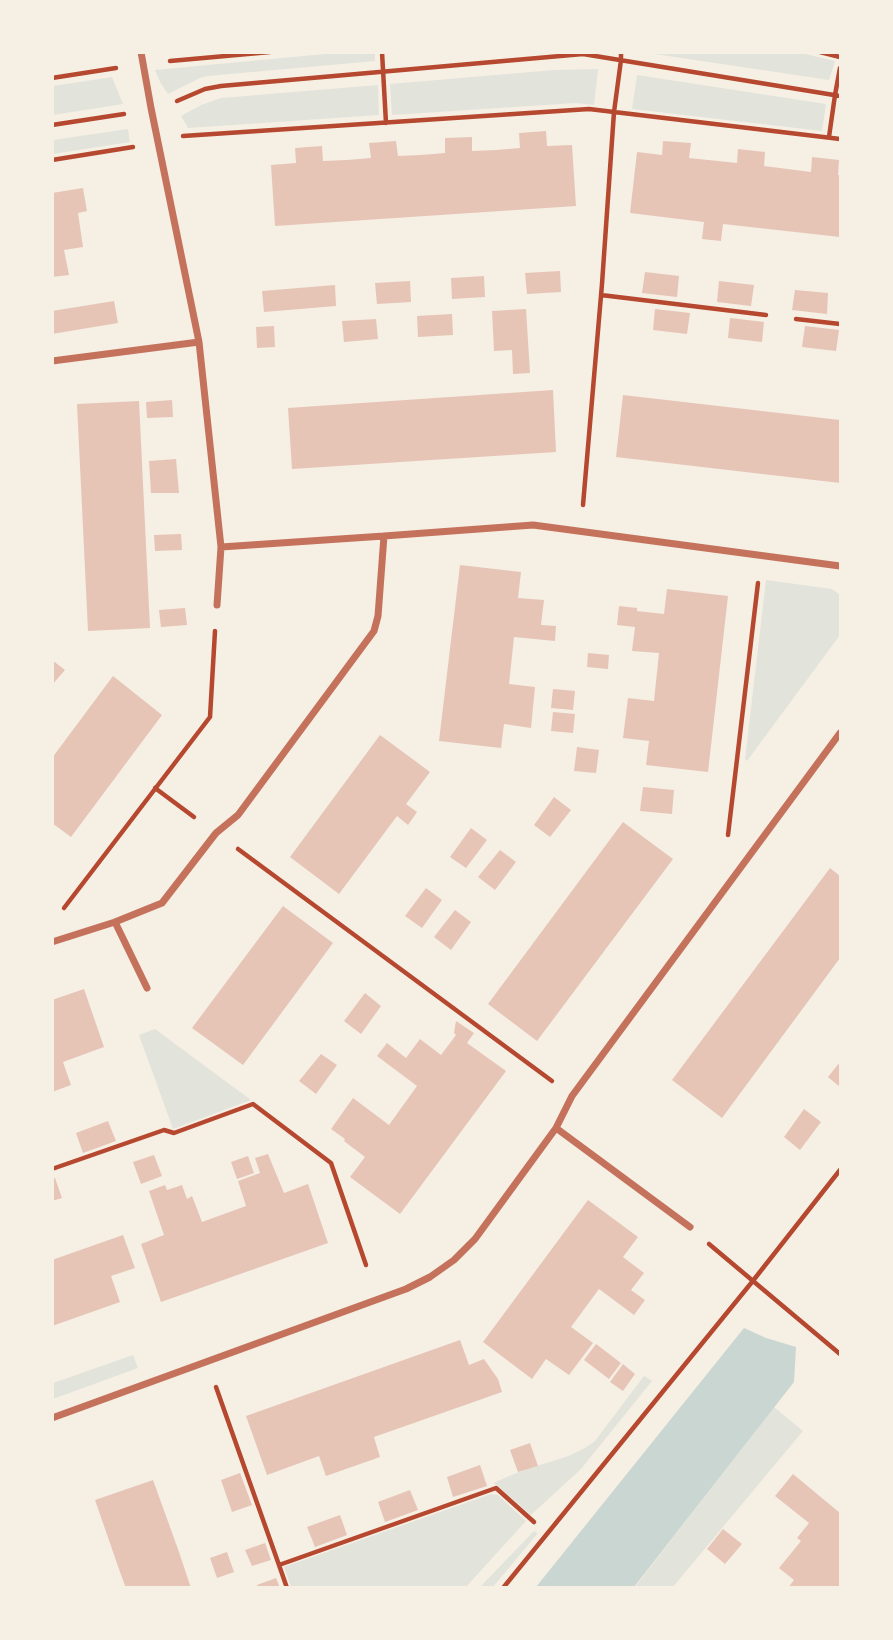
<!DOCTYPE html>
<style>
body{margin:0}
#map{position:relative;width:893px;height:1640px;overflow:hidden;background:#f6efe4;font-family:Roboto,sans-serif}
canvas{display:block}
.frame{position:absolute;inset:0;border:54px solid #f6efe4;pointer-events:none}
</style>
<div id="map">
<canvas width="893" height="1640"></canvas>
<div class="frame"></div>
</div>
<script>
const c = document.querySelector('canvas').getContext('2d');
c.lineJoin = 'round';
function paint(path, color) { c.fillStyle = color; c.fill(path, 'evenodd'); }
function trace(path, color, width, dash) { c.strokeStyle = color; c.lineWidth = width; c.lineCap = dash ? 'butt' : 'round'; c.setLineDash(dash || []); c.stroke(path); }
paint(new Path2D(`
 M346,52L375,53V61L208,76L200,78L168,94L160,82L155,70Z
 M797,52L835,61L829,80L648,53Z
 M598,69L594,105L576,103L392,115L390,84L554,70Z
 M637,75L826,104L822,131L632,109Z
 M112,77L123,104L53,115V86Z
 M378,85L379,115L188,128L181,116L201,105L221,98Z
 M128,129L130,142L53,154V140Z
 M766,580L832,589L840,595V635L747,761L745,759Z
 M155,1029L251,1100L173,1129L139,1035Z
 M133,1355L138,1368L53,1399V1383Z
 M644,1376L652,1381L581,1469L531,1515L494,1483C502,1479 511,1475 519,1472C545,1462 574,1458 595,1441Z
 M774,1407L803,1431L673,1587L634,1588Z
 M491,1494L498,1495L526,1521L466,1587H291L284,1567Z
 M534,1531L538,1533L493,1587H480Z`), '#e2e4dc');
paint(new Path2D(`
 M744,1328L766,1338L796,1347L794,1382L634,1587H536Z`), '#c9d6d2');
paint(new Path2D(`
 M546,131L547,146L572,145L576,206L275,226L271,165L296,163L295,148L322,146L323,161L347,160L371,158L369,143L396,141L398,156L421,155L445,153V138L472,137V151L496,150L520,148L519,133Z
 M663,141L691,143L689,158L737,163L738,149L765,152L764,166L811,172L812,157L839,160L838,175H840V237L723,224L721,241L702,239L704,222L630,213L637,152L662,155Z
 M83,188L87,211L78,213L83,247L64,250L69,275L52,277V193Z
 M560,271L561,292L527,294L525,273Z
 M645,272L679,276L677,297L642,293Z
 M484,276L485,297L452,299L451,278Z
 M410,281L411,302L377,304L375,283Z
 M719,281L754,285L751,306L717,302Z
 M335,285L336,306L264,312L262,291Z
 M795,290L828,293L827,314L792,310Z
 M114,301L118,323L52,334V311Z
 M526,309L530,373L513,374L512,350L494,351L492,311Z
 M655,309L690,313L687,334L653,330Z
 M452,314L453,335L418,337L417,316Z
 M730,318L764,322L762,342L728,338Z
 M376,319L378,339L344,342L342,321Z
 M274,326L275,347L257,348L256,327Z
 M805,326L839,330L836,351L802,347Z
 M553,390L556,452L292,469L288,408Z
 M623,395L840,420V483L616,457Z
 M172,400L173,417L147,418L146,402Z
 M139,401L150,628L88,631L77,404Z
 M176,459L179,493H151L149,461Z
 M181,534L182,550L155,551L154,535Z
 M460,565L521,572L518,598L544,600L541,625L556,626L555,641L514,637L509,684L535,687L531,728L504,724L501,748L439,741Z
 M667,589L728,596L708,772L646,765L649,741L623,738L628,698L654,701L659,653L632,651L635,627L617,625L619,606L637,608V611L664,614Z
 M185,608L187,625L161,627L159,610Z
 M588,653L609,655L608,669L587,667Z
 M52,660L65,670L52,685Z
 M113,676L162,715L71,837L52,823V758Z
 M553,689L575,691L573,710L551,708Z
 M553,712L575,714L573,733L551,731Z
 M380,735L430,772L406,804L417,812L408,825L397,816L339,894L290,857Z
 M577,747L599,750L596,773L574,771Z
 M643,787L674,790L672,814L640,811Z
 M554,797L571,810L550,837L534,825Z
 M623,822L673,859L537,1041L488,1004Z
 M471,828L487,840L466,868L450,857Z
 M500,850L516,862L495,890L478,877Z
 M830,868L840,876V958L722,1118L672,1080Z
 M426,888L442,900L422,928L405,916Z
 M283,906L333,943L243,1065L192,1028Z
 M455,910L471,922L451,950L434,937Z
 M84,989L104,1047L63,1062L71,1085L52,1092V1000Z
 M365,993L381,1006L361,1034L344,1021Z
 M456,1021L474,1033L467,1043L506,1071L400,1214L350,1177L365,1157L344,1141L345,1139L331,1129L353,1098L389,1125L417,1086L377,1056L387,1043L406,1058L420,1039L441,1055L456,1035L454,1033Z
 M321,1054L337,1065L316,1094L299,1081Z
 M840,1062V1087L828,1077Z
 M804,1109L821,1122L800,1150L784,1137Z
 M108,1121L116,1141L83,1153L76,1133Z
 M268,1154L284,1193L308,1184L328,1243L161,1302L141,1244L164,1235L149,1191L165,1185L167,1190L182,1185L187,1199L192,1196L202,1222L246,1206L238,1181L260,1173L255,1158Z
 M154,1155L162,1176L141,1184L133,1162Z
 M248,1156L254,1173L237,1179L231,1162Z
 M55,1178L62,1198L52,1201V1179Z
 M588,1200L638,1237L623,1257L644,1273L631,1290L645,1300L634,1315L599,1289L571,1327L593,1343L569,1375L546,1359L532,1379L483,1342Z
 M123,1235L135,1268L111,1276L120,1302L52,1326V1260Z
 M460,1340L469,1365L484,1359L498,1379L502,1392L374,1437L380,1457L326,1476L319,1456L267,1475L246,1416Z
 M596,1344L621,1363L609,1379L584,1360Z
 M623,1364L635,1374L623,1391L610,1382Z
 M530,1443L538,1466L518,1472L510,1450Z
 M480,1465L487,1486L453,1497L447,1477Z
 M240,1473L252,1505L232,1512L221,1480Z
 M793,1474L840,1513V1588H788L794,1580L779,1568L801,1541L797,1538L809,1523L775,1496Z
 M153,1480L179,1552L191,1588H126L120,1572L95,1500Z
 M410,1490L418,1510L385,1522L378,1502Z
 M340,1515L347,1535L315,1547L307,1527Z
 M723,1529L742,1544L725,1564L707,1549Z
 M265,1543L271,1560L252,1566L245,1550Z
 M227,1552L234,1572L217,1578L210,1558Z
 M276,1578L280,1588H258L257,1585Z`), '#e6c5b7');
trace(new Path2D(`
 M382,52L386,123
 M820,52L840,57
 M170,61L270,52
 M52,78L116,68
 M177,101L205,89L221,86L583,54L840,96
 M52,125L124,114
 M183,136L589,109L840,139
 M829,137L835,95L840,68
 M52,160L133,147
 M601,295L766,315
 M796,319L840,324
 M583,505L602,284L614,112L621,60V52
 M155,788L194,817
 M728,835L758,583
 M238,849L552,1081
 M64,908L210,717L215,631
 M52,1169L164,1130L174,1133L253,1104L331,1163L366,1265
 M709,1244L840,1354
 M216,1387L279,1565
 M287,1588L279,1565L496,1488L534,1522
 M503,1588L752,1282L840,1170`), '#b5482f', 4.5);
trace(new Path2D(`
 M141,52L151,108L199,342
 M52,361L199,342L221,547L384,536
 M217,605L221,547
 M115,922L147,988
 M52,942L115,922L162,903L216,833L238,815L374,631L378,616L384,536L533,525L840,566
 M556,1128L690,1227
 M52,1418L406,1289L430,1277L454,1260L475,1239L556,1128L572,1096L840,733`), '#c5725c', 7);
</script>
